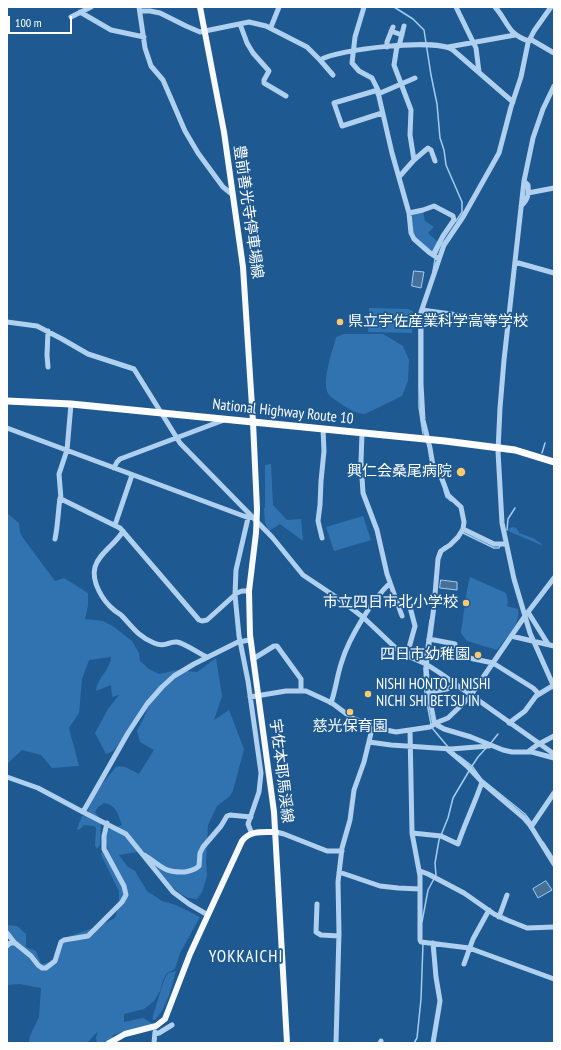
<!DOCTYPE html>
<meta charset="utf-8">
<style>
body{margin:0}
#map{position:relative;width:561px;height:1050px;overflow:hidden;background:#1e5992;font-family:"PT Sans Narrow",sans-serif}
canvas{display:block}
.frame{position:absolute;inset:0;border:8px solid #fff;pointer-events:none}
.scale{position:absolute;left:8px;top:16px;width:64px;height:18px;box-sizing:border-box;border:2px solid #fff;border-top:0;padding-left:5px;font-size:12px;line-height:14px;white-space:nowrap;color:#fff;-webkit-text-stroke:3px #1e5992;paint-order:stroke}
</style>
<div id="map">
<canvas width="561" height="1050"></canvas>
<div class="frame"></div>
<div class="scale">100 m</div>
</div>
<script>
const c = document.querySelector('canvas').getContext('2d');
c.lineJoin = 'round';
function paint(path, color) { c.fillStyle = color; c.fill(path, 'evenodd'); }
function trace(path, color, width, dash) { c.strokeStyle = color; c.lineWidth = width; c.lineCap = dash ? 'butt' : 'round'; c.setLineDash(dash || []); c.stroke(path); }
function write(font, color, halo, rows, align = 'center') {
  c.font = font + ' "PT Sans Narrow","Noto Sans JP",sans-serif'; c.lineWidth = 3.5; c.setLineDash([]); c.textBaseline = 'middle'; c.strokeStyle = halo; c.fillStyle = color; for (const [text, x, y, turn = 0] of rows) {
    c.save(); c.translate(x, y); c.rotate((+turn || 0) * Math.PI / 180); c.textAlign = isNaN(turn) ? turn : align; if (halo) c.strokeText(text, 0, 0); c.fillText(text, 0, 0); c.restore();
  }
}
paint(new Path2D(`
 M423,212L425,221L434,227L428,233L438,242L432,252H430L413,235L411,214Z
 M369,308L408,309L413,311L412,333L368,332Z
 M344,334H383L403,346L409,360L408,381L402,396L365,414C355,413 348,409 340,403C337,401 332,398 329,395C320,383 333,351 336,337Z
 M271,464L273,505L287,520L301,519L303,541L280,524L269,531L265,523L264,508H265V465Z
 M7,513L19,523L20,532L23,538L55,581L64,578L88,593V606L85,619L103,621L114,627L132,641L139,653L140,661L149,669L159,674L177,670L197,672L216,658L222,696L214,720L229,710L244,749L233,791L230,796L217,806L208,825L206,862L207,876L202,892L197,899L188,898L181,894L171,886L143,851L119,855L127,866L135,871L147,891L162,901L176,905L200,917L180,953L175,969L167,973L163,980L160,991L154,1001L144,1009L124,1014V1022L143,1018L153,1024L113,1035L111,1043H97L96,1038L98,1031L87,1043H29L30,1036L39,1017L41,988L20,984L7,985V947L12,943L7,937V925L17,926L26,934V947L36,951L41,964L52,962L60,946L70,936L99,926L115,918L119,904V891L101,855L102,852L108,850L105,838L107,830L122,825C118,814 116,805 104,803L98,807L95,812L101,820L100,845L97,849L95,846L96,828L94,826L84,825L79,830L77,829L82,816L89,814L88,810L97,790L116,767C124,764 132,771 139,774L154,750L140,742L137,731L148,709L113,751L106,754L95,733L108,709L119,695L112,697L111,685L96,691C98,676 110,671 111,657L89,660L82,679L79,713L69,728L79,766L52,768L41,755L22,750L7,764Z
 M363,516L371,540L334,551L326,527Z
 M514,527L517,529L519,533L533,538L542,544L541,545L508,531L509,528Z
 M470,577L506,593L508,601L507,606L518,609C521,624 505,639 497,650L467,641L461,633C464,614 465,596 470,577Z
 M176,971C171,988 168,1006 155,1020L152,1019L164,980L168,973Z`), '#3173b0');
const water = new Path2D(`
 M414,271L424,272L421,288L412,286Z
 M441,580L457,582V590L440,588Z
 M546,881L552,890L538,898L533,889Z`);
paint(water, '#467098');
trace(water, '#a2ccf0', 1);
trace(new Path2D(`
 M394,7L413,19L424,30L431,75L437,104L440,138L444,150L446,165L462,202V212L456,221
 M436,255L441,244
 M433,271L435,259
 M419,327V407L423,434
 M542,453L545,443
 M444,490L446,497L451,501
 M507,530L508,519L515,508
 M463,533L494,548H499L500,546
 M437,557L439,551L445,546
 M424,662L430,620
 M424,668L425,693L431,724L433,729L448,747
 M490,744L498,734
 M480,777L472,766L478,757L486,748
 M484,781L525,814L532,823
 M543,842L554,859
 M422,922L428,890L436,875L435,863L439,840L448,818L453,798L472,766L459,756
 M414,1043L417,1038L421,999L423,944`), '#a2ccf0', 1.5);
trace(new Path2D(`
 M139,7L145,48L151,66L163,80L185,131L198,153L223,187L233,195
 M364,7L355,37L352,63L359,71L372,78L377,88L392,153L409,213L411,233L414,239L430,253L439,259
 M456,7L476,48L479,72
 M495,7C509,23 507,34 529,41
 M551,7L534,31L528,43L521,77L511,107L499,153L463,217L444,245L421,312V384L423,420L430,448L433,466L442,479L448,495L461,507L464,522L463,529L458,537L450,545L441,551L438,559L434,606L426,667L428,690L434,721L437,725L444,729L471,737L503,750L512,752H532L554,758
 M140,11H150L160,13L186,26L200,32L249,22L266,26L307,47L320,60L333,75
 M80,12L111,30L144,37
 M71,17L91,7
 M240,24L247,43L253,53L269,71L264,80V83L286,96
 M271,27L279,7
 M391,31L402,35
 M530,39L554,53
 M397,46L394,65L411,110L410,135L414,160
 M399,46L404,26
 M387,47V42L393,27
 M448,47L515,35
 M320,60C337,49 437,38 453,50L513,102
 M554,86L543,109L533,138L524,181L504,360L500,408L498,451L502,523L514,579L530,633L554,687
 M378,90L334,103L342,126L382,113
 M378,94L415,78
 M399,177L414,160L428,148L431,150L435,161
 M528,193L554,188
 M521,206C528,200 529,194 528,185L524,181
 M409,213L423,210L434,206L453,216L454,220L443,236L433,255
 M515,262L554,273
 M422,310L508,322
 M7,322L37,326L62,339L88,354L134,369L180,443L272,537L303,575L342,601L364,618L401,653L426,664L440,673L554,754
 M48,331L47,355L48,367
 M71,404L67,450L59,474L61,499L120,528L199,620L202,621L207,620L237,593L242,591H249
 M7,428L249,518
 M362,433L361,462L363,493L377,530L387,574L402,616
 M114,468L117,462L120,459L224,420
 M248,518L236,570L235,595L239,636L248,681L261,773L259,792L248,824L252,834
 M115,525L132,475
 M463,529L494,544H506
 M123,531C116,544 99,553 95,567C91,582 103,601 114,610C117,613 121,614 123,617C133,628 139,637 154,643C166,648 168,641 177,642C184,643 200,654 207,657
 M322,538L318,521L320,505L321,481L324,451L323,429
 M55,539C58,525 58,512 60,498
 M528,612L548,644
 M511,636L554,646
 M429,639L455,644L454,652L455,655L493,663
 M407,655L415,626L410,607
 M253,659L274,646H277L301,679V690
 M493,663L533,688L539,694
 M429,692L447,689L457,685
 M471,695L525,616L554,578
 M250,697L286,691H306L332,703L352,718L386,730L396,732L430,727L438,722L448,718L471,696
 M331,703C336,689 337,675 342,661C349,638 372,600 390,583
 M509,723L525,711L536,696L554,685
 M410,730L412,833L420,876V940L421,942L469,948L554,979
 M369,742L391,745L451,749L489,746
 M447,749L467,766L484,784L524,818L530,825L554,864
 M529,751L537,745L554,736
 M7,777L38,788L83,812L128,733L147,704L162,687L174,676L194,664L238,642L250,640
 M83,812L126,834L173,892L189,904L208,915
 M531,827L554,793
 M276,832L284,834L327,851H342
 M412,833L441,836L458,844C465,823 475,803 482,782
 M144,855C161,865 162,873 185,872C190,871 195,870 199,866L200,853L203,847L221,826L227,816L230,815L251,817
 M420,871L428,874L464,893L494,914L507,920L527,928L554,927
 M339,872L380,886L398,888L420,889
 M317,904L316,932L321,935L339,936
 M499,917L507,895
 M7,933L14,942
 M7,946L10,943H15L31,956L38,965L42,968H46L55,961L61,942L64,940L88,936L122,902L126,895L124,886L104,849V836L107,823
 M464,964L473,939L489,910
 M155,1034L159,1033L172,1025
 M154,1043L155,1032
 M336,1043L339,933L338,882L342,848L350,820L354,790L364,762L373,725
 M380,1043L381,1041
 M433,1043L440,1001L436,977L433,943`), '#afd0ee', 5);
trace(new Path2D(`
 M200,7L224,132L243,267L253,422L257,509L256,533L249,591L250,635L274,812L287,1043
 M109,1043L125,1034L156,1026L165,1019L190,954L242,841C250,830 263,832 276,832`), '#f6faff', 6);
trace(new Path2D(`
 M7,401L71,404L445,441L515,450L554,462`), '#fff', 7);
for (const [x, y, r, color] of [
 [340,322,4,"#fdc96e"],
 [461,472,5,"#fdc96e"],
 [466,603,4,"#fdc96e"],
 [478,655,4,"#fdc96e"],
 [368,694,4,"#fdc96e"],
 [350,712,4,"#fdc96e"]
]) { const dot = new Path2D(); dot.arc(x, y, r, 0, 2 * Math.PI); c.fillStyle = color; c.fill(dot); trace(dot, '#1e5992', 1.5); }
write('15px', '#fff', '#1e5992', [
 ["豊前善光寺停車場線",248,212,82],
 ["National Highway Route 10",283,412,6],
 ["宇佐本耶馬渓線",281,771,83]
]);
write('15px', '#fff', '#1e5992', [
 ["県立宇佐産業科学高等学校",348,322,"left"],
 ["興仁会桑尾病院",452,472],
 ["市立四日市北小学校",458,603],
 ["四日市幼稚園",470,655],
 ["NISHI HONTO JI NISHI",376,685,"left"],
 ["NICHI SHI BETSU IN",376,702,"left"],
 ["慈光保育園",350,727,"center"]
], 'right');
c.letterSpacing = '1px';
write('17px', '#fff', '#1e5992', [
 ["YOKKAICHI",246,957]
]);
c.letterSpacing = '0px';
</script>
